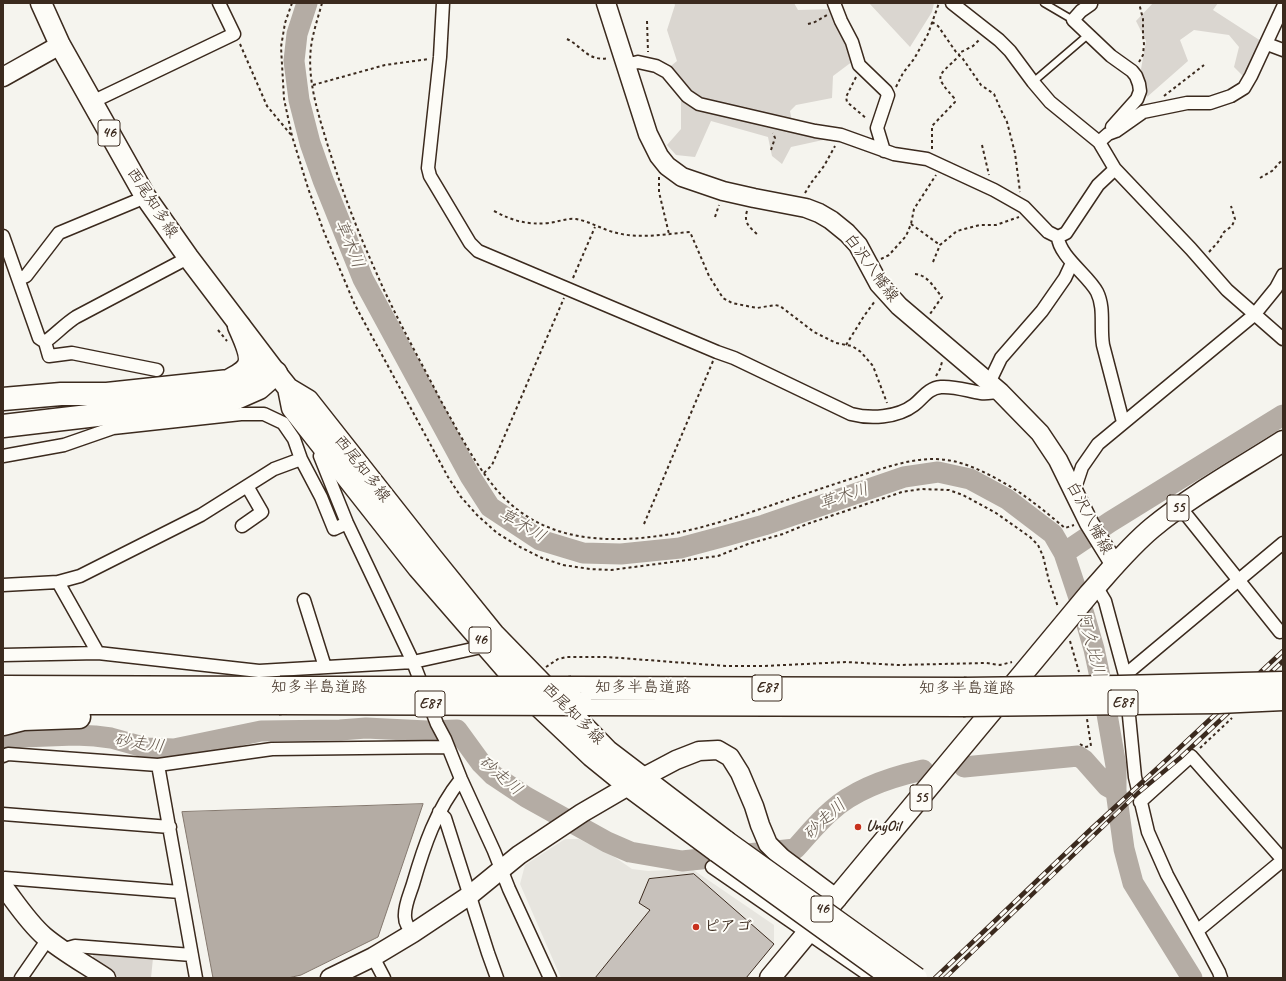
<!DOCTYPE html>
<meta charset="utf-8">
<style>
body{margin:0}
#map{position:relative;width:1286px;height:981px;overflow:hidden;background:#f5f4ee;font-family:Caveat,sans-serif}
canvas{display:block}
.frame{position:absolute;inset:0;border:4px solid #3b2a1e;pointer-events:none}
</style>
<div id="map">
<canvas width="1286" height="981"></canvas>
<div class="frame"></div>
</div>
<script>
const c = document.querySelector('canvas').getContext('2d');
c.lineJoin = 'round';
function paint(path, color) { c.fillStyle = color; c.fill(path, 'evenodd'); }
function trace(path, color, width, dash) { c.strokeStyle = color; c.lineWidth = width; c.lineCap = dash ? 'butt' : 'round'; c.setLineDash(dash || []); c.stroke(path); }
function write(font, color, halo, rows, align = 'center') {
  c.font = font + ' Caveat,"Klee One",sans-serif'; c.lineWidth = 4; c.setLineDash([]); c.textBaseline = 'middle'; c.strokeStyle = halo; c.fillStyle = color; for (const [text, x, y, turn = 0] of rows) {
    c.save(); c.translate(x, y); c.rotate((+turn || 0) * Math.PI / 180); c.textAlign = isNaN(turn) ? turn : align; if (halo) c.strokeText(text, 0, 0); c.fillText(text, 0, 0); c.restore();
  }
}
paint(new Path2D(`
 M565,839H579L610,854L632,869L648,871L692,869L774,925V944L746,978H561L520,884L525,865Z`), '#e7e5df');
paint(new Path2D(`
 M674,3H794L798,10L833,9L853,61L833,76L832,98L796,105L790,111L794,131L832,138L791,147L782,164L772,156L768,137L711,121L695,157L676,155L667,145L681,129V100L661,74L677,61L667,30L675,5Z
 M869,3H934L932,12L910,47Z
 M1153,3H1218L1213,10L1261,41L1245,78L1234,67L1239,47L1229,35L1194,30L1180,40L1188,61L1147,97L1141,69L1146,41L1136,21Z
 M94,953L153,958L151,978H120L92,960Z`), '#dad6d0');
const water = new Path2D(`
 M423,804L378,937L301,975L288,978H213L182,812Z`);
paint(water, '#b4aca4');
trace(water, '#84786e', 1);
trace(new Path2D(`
 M307,3L297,34L294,61L299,100L310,143L323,180L363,279L470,476L490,507L540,540L583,553L621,554L680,548L725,536L764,525L904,477L938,472L970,479L1007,499L1053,534L1064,553L1081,604L1094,649L1103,691L1116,766V791L1124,849L1133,883L1192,978
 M1064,553L1110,522L1283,415
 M3,740L22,737L75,735L95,736L111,738L147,748L174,749L261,731L340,730L366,728L427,731L457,730L481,763L493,775L526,797L607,842L630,852L682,861L795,849C807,836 818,822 831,811C856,788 891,777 923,770
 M964,767L1078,756L1084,760L1107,786L1116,791`), '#b4aca4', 21);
const building = new Path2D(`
 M694,874L774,944L746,978H595L650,910L639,903L649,879Z`);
paint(building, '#c7c1bb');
trace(building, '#3b2a1e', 1);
const lane = new Path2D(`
 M1044,3L1073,20
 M1033,82L1089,34`);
const street = new Path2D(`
 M443,3L440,57L428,168L430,176L436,186L470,243L478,251L717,352L734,358L851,414C870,419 897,418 914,405C923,398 928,388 941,387C955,386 968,391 981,393C987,394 994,392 1000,392
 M834,3L841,21L852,42L859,65L886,91L888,95L877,128L884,151
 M952,3L999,40L1010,51L1033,82L1050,102L1099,142L1115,169L1191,249L1227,290L1283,339
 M1091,4L1081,11L1073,20L1111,56L1132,71L1136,76L1139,84L1140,91L1137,99L1112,127
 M1267,44L1283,50
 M626,65L638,62L656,66L667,72L687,96L699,104L815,131L841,135L894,154L927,159L994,190L1024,207L1048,232L1058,237L1066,233L1098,185L1115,169
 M92,102L234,34L219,3
 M1099,142L1108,134L1116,131L1143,112L1187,103H1210L1231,96L1244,88L1251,76L1283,7
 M3,236L39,338L45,342L49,356L72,353L157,370
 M1058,237C1059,256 1089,276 1097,292C1105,308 1100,327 1103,345L1123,422
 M19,279L26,276L59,233L136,201L145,196
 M45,342C56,334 65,324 76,317L182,261L188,257
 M989,383L1001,358L1042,311L1065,278L1072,263
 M3,456L64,445L113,428L241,414H264L283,423L294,439L301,459
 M320,456L347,523L413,662L437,724L445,739L461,779L494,851L509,889L550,978
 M1071,487L1077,482L1082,467L1098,444L1254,315L1276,288L1283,275
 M1180,507L1280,632
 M242,526L262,512L247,486
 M58,582L98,653
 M3,585L58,582L80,576L201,515L274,469L301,459L321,497L334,529L347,523
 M1096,586L1105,601L1125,675L1135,777L1148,832L1167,875L1219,972L1221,978
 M304,600L325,667
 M3,655L98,653L259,671L413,662L477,648L485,645
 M1125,675L1283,543
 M3,756L8,754L158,765L272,749L448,747
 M158,765L196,978
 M1140,802L1191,756L1283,860
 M439,812L445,818L488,953L497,978
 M3,814L170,827
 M712,867L873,978
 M3,880L5,878L180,892
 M1197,931L1283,860
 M413,933C409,928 405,924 405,917C404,906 410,894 413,884C424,846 436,810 461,779
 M65,951L68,948L75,946L192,955
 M373,957L384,978
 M21,978L48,939`);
const secondary = new Path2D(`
 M606,3L648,134L659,156L667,166L682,177L723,191L754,198L806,208L819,213L831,220L847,233L858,245L879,284L899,306L1000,392L1040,433L1058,460L1089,523L1115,565
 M3,77L60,45
 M3,886C16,903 28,922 44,936C63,952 85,964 106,978
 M330,978L373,957L413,933L470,895L519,855L582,813L642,778L676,760L699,751L718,750L730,757L740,773L754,806L760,825L768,844L782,858L837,899`);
const primary = new Path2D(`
 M41,3L60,45L145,196L188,257L276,373L288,388L308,400L431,556L494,634L608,751L726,841
 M288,388L292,408L418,568L537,705L591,756L628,786L717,852
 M770,978L1089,594C1109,572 1128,548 1152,528C1192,495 1239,469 1283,441`);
const highway = new Path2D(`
 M229,381C235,377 243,374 247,368C255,358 243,336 239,326
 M3,399L61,394H107L229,381L273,373
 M3,426L234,399L259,388L276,373
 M3,687L280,688
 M571,688L964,689
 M3,703H279
 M581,704L963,705
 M3,724L23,719L79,717`);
trace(lane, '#3b2a1e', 9);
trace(street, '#3b2a1e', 15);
trace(secondary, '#3b2a1e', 21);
trace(primary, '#3b2a1e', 23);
trace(highway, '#3b2a1e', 25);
trace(new Path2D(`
 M292,3L285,23L281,47L284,99L292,136L308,188L324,232L355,305L448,477L461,497L477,515L497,533L520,547L542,558L563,565L590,569L611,570L718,556L748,544L783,534L807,524L902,492L921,489L949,490L963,495L996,513L1030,537L1038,545L1043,556L1049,581L1058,607
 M322,3C318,18 313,32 311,47C307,80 318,113 327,143C341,188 357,230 376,272C395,316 419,358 441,401C457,429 472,459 492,484C535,540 600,545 665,535C714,527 761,508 808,493C828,486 848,480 868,473C897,464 922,455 953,461C977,466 1014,487 1034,503C1045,511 1055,520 1065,528L1074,525
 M647,21L648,52
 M932,22L938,26L956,52L963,59L981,85L994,94L1001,110L1007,122L1015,153L1020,192
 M808,24L815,22L827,15
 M567,39C583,47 588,62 609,58
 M240,44L267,106L292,136
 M1139,62L1143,55L1144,44L1143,36V19L1139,3
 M856,77L846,97L847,102L867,119
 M313,85L385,65L429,59
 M896,87L903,73L914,59L928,34L939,3
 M1164,96L1204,65
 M982,145L989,175
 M932,149V126L955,102V99C933,74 937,78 959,56V53L973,46L980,39
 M771,150L775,138L773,133
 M659,177V192L669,234
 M1260,178L1272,171L1283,159
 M805,193L811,183L824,166L835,146
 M494,211C513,221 527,225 549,223C558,222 566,218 576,219C589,221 603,230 617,233C641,239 665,234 690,232L709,276L723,298L732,303L757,308L775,305L780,306L814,332L836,343L852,346L861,352L873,366L887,403
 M747,211C743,224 751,228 759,236
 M715,217L719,205
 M911,224L940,245
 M1209,252L1218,242L1224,232L1232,226L1235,219L1231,206
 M881,259L889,255L906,236L911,224L914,209L936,175
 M933,262L940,245L957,231L980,225H996L1019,217
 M915,274C928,275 934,288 942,297L930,314
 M573,278L595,227
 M218,330L227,341
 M846,345L864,316L875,301
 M936,376L940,369L942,362
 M484,473L492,465L564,298
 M644,524L713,361
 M1070,641L1079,672
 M546,667L558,659L567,657H607L726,666H764L846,662L898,665L986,663L1000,665L1012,662
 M1080,744L1085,747L1091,746L1087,719
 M1200,748L1232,718`), '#3b2a1e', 2, [3, 3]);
trace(lane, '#fdfcf7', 6);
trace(street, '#fdfcf7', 12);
trace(secondary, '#fdfcf7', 18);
trace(primary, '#fdfcf7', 20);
trace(highway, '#fdfcf7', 22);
const rail = new Path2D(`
 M935,978L1091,829L1175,752L1283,651
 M945,978L1138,793L1180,758L1283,661`);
trace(rail, '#3b2a1e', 4.5);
trace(rail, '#fdfcf7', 3, [9]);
const primaryBridge = new Path2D(`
 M726,841L917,978
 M717,852L892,978`);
const highwayBridge = new Path2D(`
 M280,688H571
 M964,689L1120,687L1283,683
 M279,703L581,704
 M963,705L1218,702L1283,699`);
trace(primaryBridge, '#3b2a1e', 23, []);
trace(highwayBridge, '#3b2a1e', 25, []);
trace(primaryBridge, '#fdfcf7', 20);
trace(highwayBridge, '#fdfcf7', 22);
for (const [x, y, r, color] of [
 [858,827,4,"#c8321e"],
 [696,927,4,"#c8321e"]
]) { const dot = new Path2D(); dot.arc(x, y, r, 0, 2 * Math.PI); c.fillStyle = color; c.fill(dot); trace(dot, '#fdfcf7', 1.5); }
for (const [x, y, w] of [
 [109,133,22],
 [1178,508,22],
 [480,640,22],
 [767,688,30],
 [1123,703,30],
 [430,704,30],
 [921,798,22],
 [822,909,22]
]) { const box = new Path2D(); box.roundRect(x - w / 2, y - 13, w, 26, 3); c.fillStyle = '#fdfcf7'; c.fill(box); trace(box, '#3b2a1e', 1); }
write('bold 15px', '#3b2a1e', null, [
 ["46",109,133],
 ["55",1178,508],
 ["46",480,640],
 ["E87",767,688],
 ["E87",1123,703],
 ["E87",430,704],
 ["55",921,798],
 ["46",822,909]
]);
write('16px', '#3b2a1e', '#fdfcf7', [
 ["西尾知多線",152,203,57],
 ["白沢八幡線",871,268,54],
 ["西尾知多線",362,469,52],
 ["白沢八幡線",1089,518,62],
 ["知多半島道路",319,688],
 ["知多半島道路",643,688],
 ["知多半島道路",967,689],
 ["西尾知多線",573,714,45]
]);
write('bold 16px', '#3b2a1e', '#fdfcf7', [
 ["UnyOil",866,827],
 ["ピアゴ",704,927]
], 'left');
write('italic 17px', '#65584d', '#fdfcf7', [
 ["草木川",349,244,68],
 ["草木川",844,497,-18],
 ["草木川",522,526,30],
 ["阿久比川",1091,645,75],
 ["砂走川",139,744,8],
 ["砂走川",500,776,40],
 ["砂走川",825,820,-43]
]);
</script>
